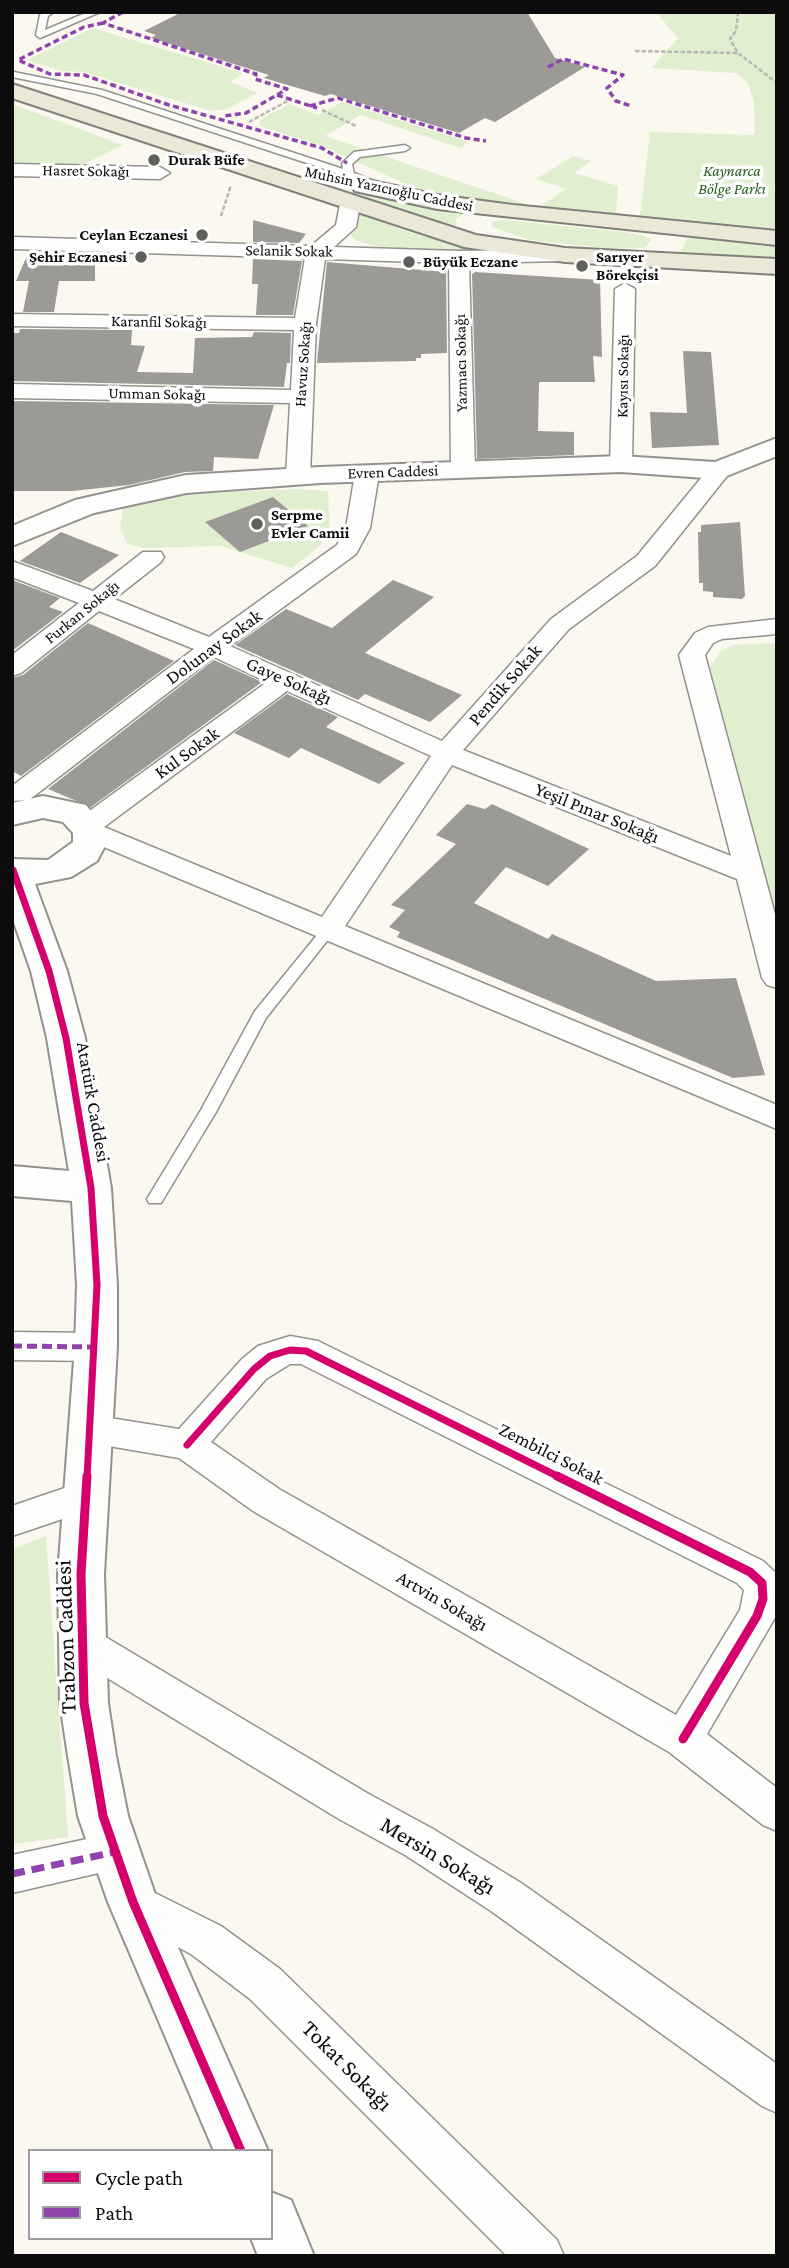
<!DOCTYPE html>
<html>
<head>
<meta charset="utf-8">
<style>
  body { margin:0 }
  #map { position:relative; width:789px; height:2268px; overflow:hidden; background:#faf8ef; font-family:"Crimson Pro",serif }
  canvas { display:block }
  .frame { position:absolute; inset:0; border:14px solid #0c0c0c; pointer-events:none }
  .legend { position:absolute; left:28px; top:2149px; width:245px; height:91px; box-sizing:border-box; background:#fff; border:2px solid #9e9e9e; margin:0; padding:9px 12px; list-style:none; font-size:21px; color:#0c0c0c }
  .legend li { display:flex; align-items:center; gap:14px; height:35px }
  .legend b { width:35px; border:2px solid #9e9e9e }
</style>
</head>
<body>
<div id="map">
<canvas width="789" height="2268"></canvas>
<div class="frame"></div>
<ul class="legend">
<li><b style="height:9px;background:#d6006c"></b>Cycle path</li>
<li><b style="height:9px;background:#8e44ad"></b>Path</li>
</ul>
</div>
<script>
const g = document.querySelector('canvas').getContext('2d');
g.lineJoin = 'round';
function fillPath(path, color) { g.fillStyle = color; g.fill(path, 'evenodd'); }
const toPath = rows => new Path2D(rows.map(r => 'M' + r).join(''));
function strokePath(path, color, width, dash) { g.strokeStyle = color; g.lineWidth = width; g.lineCap = dash ? 'butt' : 'round'; g.setLineDash(dash || []); g.stroke(path); }
function label(font, color, halo, rows, align = 'center') {
  g.font = font + ' "Crimson Pro",serif'; g.lineWidth = 7; g.setLineDash([]); g.textBaseline = 'middle'; g.strokeStyle = halo; g.fillStyle = color; for (const [text, x, y, turn = 0] of rows) {
    g.save(); g.translate(x, y); g.rotate((+turn || 0) * Math.PI / 180); g.textAlign = isNaN(turn) ? turn : align; if (halo) g.strokeText(text, 0, 0); g.fillText(text, 0, 0); g.restore();
  }
}
fillPath(toPath([
  [656,12,777,12,777,230,640,216,650,132,755,135,754,102,748,83,736,73,651,68,678,38],
  [93,28,242,73,231,82,257,93,227,109,211,111,83,72,62,71,27,60],
  [342,102,469,142,460,148,361,115,325,136,538,208,566,189,536,179,573,156,591,161,574,173,618,186,616,216,491,206,429,195,325,147,260,126,260,120,289,104,318,115],
  [12,104,123,145,80,166,12,166],
  [365,195,468,210,456,219,456,230,365,199],
  [355,212,414,234,491,253,379,247,358,241,351,236],
  [504,220,623,232,645,236,652,240,644,248,605,248,529,240,492,227,493,221],
  [689,236,777,243,777,257,679,255],
  [298,489,328,491,330,531,320,546,292,568,221,546,143,548,128,544,120,529,123,507,139,502,185,494],
  [777,643,777,926,710,667,721,651,733,645],
  [46,1536,68,1837,12,1844,12,1549]
]), '#e0efd0');
fillPath(toPath([
  [182,12,527,12,555,58,585,67,495,122,485,118,459,133,331,94,325,96,264,78,269,75,151,38,156,35,144,31],
  [253,220,306,234,299,243,253,242],
  [26,258,95,260,95,281,59,281,54,312,23,312,29,281,16,281],
  [253,259,302,261,293,315,256,315,258,284,252,284],
  [327,262,446,272,447,353,421,354,421,358,416,358,416,361,317,363],
  [475,272,600,280,602,357,593,356,595,382,539,382,538,431,574,432,574,455,477,459,472,274],
  [20,329,132,330,131,345,145,346,137,372,193,373,195,338,252,337,254,332,291,333,290,363,287,363,284,387,12,381,12,333,19,333],
  [683,351,711,352,719,445,652,448,650,412,687,413],
  [12,401,274,405,258,459,214,457,213,471,185,472,129,485,72,491,12,491],
  [273,497,308,526,240,552,205,522],
  [740,522,745,596,742,599,713,597,713,592,703,591,703,583,699,583,698,532,701,532,701,525],
  [61,532,119,555,80,583,20,561],
  [12,580,60,598,49,607,63,612,12,651],
  [393,580,434,597,365,653,462,695,430,722,365,694,358,700,235,645,286,609,332,628],
  [88,623,174,661,21,776,12,771,12,678,23,675],
  [214,660,262,682,91,807,48,789],
  [287,694,338,717,326,727,405,763,379,784,301,748,289,758,234,733],
  [467,804,485,809,492,804,589,849,548,886,506,867,474,903,548,939,552,934,656,981,736,978,765,1075,733,1078,397,937,400,932,389,927,405,910,391,905,456,844,436,835]
]), '#9c9a96');
const service = toPath([
  [43,12,54,12,48,16,45,30,88,12,100,12,40,38,36,35,40,15,43,12],
  [14,72,102,90,343,169,342,163,354,152,405,145,410,148,405,151,360,157,352,164,354,173,383,185,385,187,380,190,334,172,97,94,12,77,14,72],
  [327,927,334,932,266,1018,216,1112,161,1203,149,1203,147,1199,201,1110,255,1011,322,929,327,927]
]);
const minor = toPath([
  [12,164,160,167,170,173,160,179,12,176,12,164],
  [350,198,360,204,356,227,334,247,459,251,565,249,575,255,565,261,469,263,475,470,471,475,455,475,451,470,449,263,325,259,316,324,310,476,306,481,290,481,286,476,290,403,12,398,12,384,291,390,294,330,12,326,12,314,295,318,305,258,12,249,12,237,311,246,336,225,340,204,350,198],
  [625,283,635,289,632,464,621,471,610,464,615,289,625,283],
  [719,464,727,466,731,471,655,566,569,629,463,750,731,856,679,655,695,633,708,627,777,619,777,634,722,639,713,643,705,655,777,922,777,988,767,985,762,978,737,879,452,765,345,926,777,1105,777,1129,80,837,73,826,77,820,267,682,214,657,29,800,12,801,12,786,194,649,99,611,21,673,12,676,12,655,79,603,12,577,12,561,93,591,143,552,161,552,164,557,161,562,114,599,209,637,337,545,346,528,355,474,359,469,375,469,379,474,370,528,356,554,230,646,442,741,551,619,637,556,711,466,719,464],
  [287,691,431,756,322,917,104,827,287,691],
  [12,1332,96,1333,108,1337,113,1347,108,1357,96,1361,12,1360,12,1332],
  [290,1336,318,1341,763,1561,775,1572,776,1616,707,1734,777,1788,777,1831,763,1825,669,1752,253,1511,179,1458,91,1443,79,1439,73,1429,79,1419,91,1415,179,1429,242,1359,258,1346,290,1336],
  [290,1364,301,1364,737,1583,744,1590,740,1610,676,1715,279,1489,211,1442,266,1379,290,1364],
  [85,1481,98,1485,103,1496,98,1507,12,1536,12,1506,85,1481],
  [84,1627,97,1632,367,1793,433,1829,521,1883,777,2064,777,2113,762,2106,491,1911,405,1855,339,1819,71,1656,65,1644,71,1632,84,1627],
  [115,1833,129,1838,135,1852,129,1866,12,1893,12,1855,115,1833],
  [133,1882,221,1926,280,1969,557,2240,564,2256,507,2256,250,1999,191,1954,118,1916,112,1902,118,1888,133,1882]
]);
const tertiary = toPath([
  [777,438,777,456,719,479,621,472,320,483,186,493,94,513,12,546,12,526,75,500,186,475,320,467,621,456,715,462,777,438],
  [43,796,86,805,107,831,107,842,97,861,71,877,35,884,67,971,85,1038,111,1188,117,1285,117,1347,104,1574,108,1703,116,1756,128,1816,157,1900,268,2151,214,2151,108,1902,78,1816,68,1756,60,1703,58,1574,75,1347,77,1285,72,1201,12,1196,12,1166,69,1171,47,1038,31,971,12,917,12,859,48,860,73,842,73,833,63,822,43,818,12,825,12,803,43,796],
  [271,2192,291,2200,314,2256,258,2256,251,2238,271,2238,271,2192]
]);
const primary = toPath([
  [12,84,476,235,565,248,777,259,777,274,565,262,464,247,12,98,12,84],
  [363,179,437,195,513,205,777,231,777,245,437,209,355,191,351,186,355,181,363,179]
]);
strokePath(service, '#93928e', 3);
strokePath(minor, '#93928e', 3);
strokePath(tertiary, '#93928e', 4);
strokePath(primary, '#80807c', 4);
strokePath(toPath([
  [738,12,736,31,730,39,738,53,777,83],
  [635,51,738,53],
  [322,110,356,126],
  [249,122,291,99],
  [221,216,231,185]
]), '#b7b7b5', 2.5, [4.5, 2]);
fillPath(service, '#fefefd');
fillPath(minor, '#fefefd');
fillPath(tertiary, '#fefefd');
fillPath(primary, '#ebe8d8');
strokePath(toPath([
  [123,12,103,23,256,74,255,79,287,89,246,113,223,116],
  [103,23,84,27,18,60,50,74,84,75,169,105,322,148,347,163],
  [548,67,563,59,623,75,607,88,616,101,631,106],
  [277,95,317,108],
  [310,106,338,98,466,138,486,141]
]), '#8e44ad', 3.5, [6, 3.5]);
strokePath(toPath([
  [12,1346,96,1347]
]), '#8e44ad', 5, [10, 5]);
strokePath(toPath([
  [12,1874,115,1852]
]), '#8e44ad', 7, [13, 7]);
strokePath(toPath([
  [13,870,49,971,66,1038,91,1188,97,1285,87,1478],
  [187,1445,254,1369,270,1356,290,1350,306,1351,561,1478]
]), '#d6006c', 7);
strokePath(toPath([
  [87,1476,81,1574,84,1703,103,1816,133,1902,241,2151],
  [557,1476,750,1572,762,1583,763,1599,757,1616,683,1739]
]), '#d6006c', 9);
for (const [x, y, r, color] of [
  [154,160,7,"#5f5f5b"],
  [202,235,7,"#5f5f5b"],
  [141,257,7,"#5f5f5b"],
  [409,262,7,"#5f5f5b"],
  [582,266,7,"#5f5f5b"],
  [257,524,7,"#5f5f5b"]
]) { const dot = new Path2D(); dot.arc(x, y, r, 0, 2 * Math.PI); g.fillStyle = color; g.fill(dot); strokePath(dot, '#fff', 2.5); }
label('bold 16px', '#0c0c0c', '#fff', [
  ["Durak Büfe",168,160],
  ["Ceylan Eczanesi",188,235,"right"],
  ["Şehir Eczanesi",127,257,"right"],
  ["Sarıyer",596,257],
  ["Börekçisi",596,275],
  ["Büyük Eczane",423,262],
  ["Serpme",271,515],
  ["Evler Camii",271,533]
], 'left');
label('16px', '#0c0c0c', '#fff', [
  ["Hasret Sokağı",86,171,1],
  ["Muhsin Yazıcıoğlu Caddesi",389,189,12],
  ["Selanik Sokak",289,251,1],
  ["Karanfil Sokağı",159,322,1],
  ["Yazmacı Sokağı",461,363,-91],
  ["Havuz Sokağı",303,364,-86],
  ["Kayısı Sokağı",623,376,-89],
  ["Umman Sokağı",157,394,1],
  ["Evren Caddesi",393,472,-2],
  ["Furkan Sokağı",82,612,-39]
]);
label('italic 16px', '#26611e', '#fff', [
  ["Kaynarca",732,171],
  ["Bölge Parkı",732,189]
]);
label('19px', '#0c0c0c', '#fff', [
  ["Dolunay Sokak",214,647,-36],
  ["Gaye Sokağı",289,681,24],
  ["Pendik Sokak",505,685,-49],
  ["Kul Sokak",187,753,-36],
  ["Yeşil Pınar Sokağı",597,813,22],
  ["Atatürk Caddesi",93,1102,80],
  ["Zembilci Sokak",551,1454,27],
  ["Artvin Sokağı",442,1601,30]
]);
label('23px', '#0c0c0c', '#fff', [
  ["Trabzon Caddesi",66,1637,-92],
  ["Mersin Sokağı",438,1856,31],
  ["Tokat Sokağı",347,2066,45]
]);
</script>
</body>
</html>
